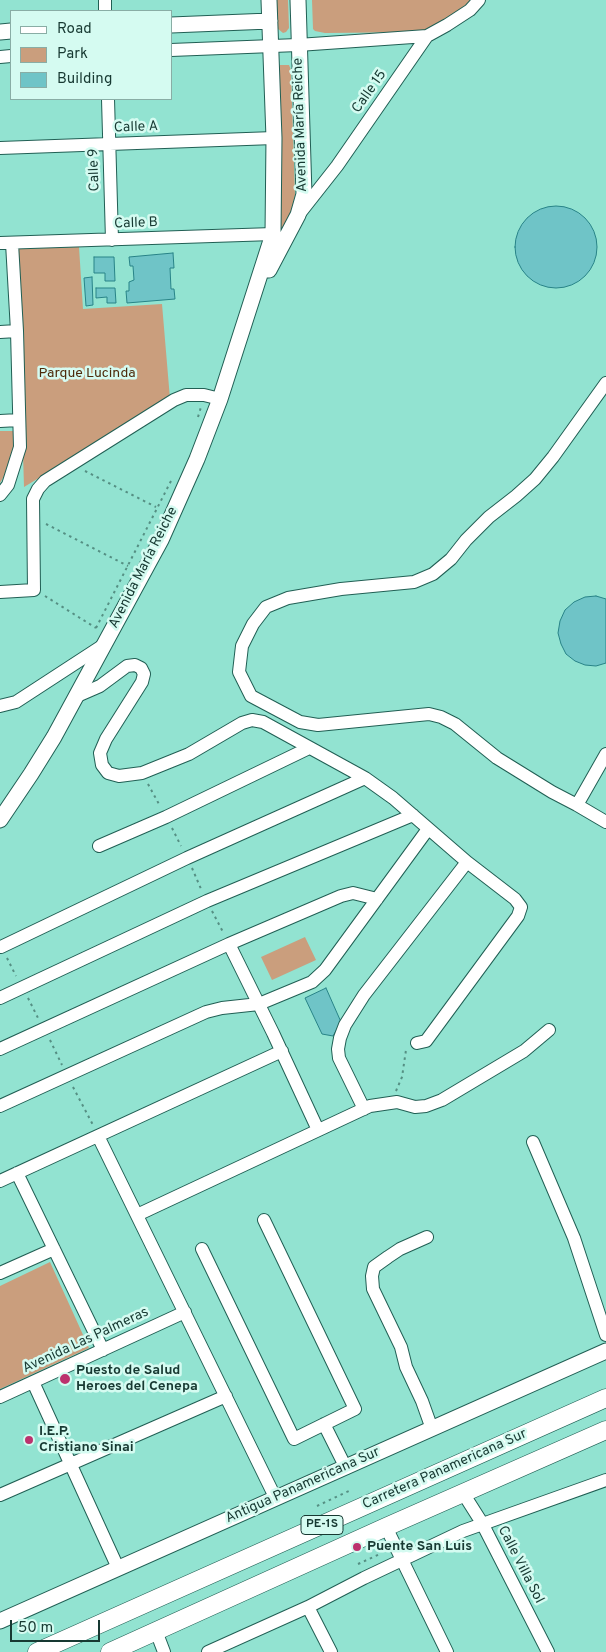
<!DOCTYPE html>
<html>
<head>
<meta charset="utf-8">
<style>
  body { margin:0 }
  #map { position:relative; width:606px; height:1652px; overflow:hidden; background:#92e3d1; font-family:Overpass,sans-serif }
  canvas { display:block }
  .legend { position:absolute; left:10px; top:10px; width:162px; height:90px; box-sizing:border-box; background:#d5fbf1; border:1px solid #89ada5; margin:0; padding:6px 9px; list-style:none; font-size:15px; color:#173932 }
  .legend li { display:flex; align-items:center; gap:10px; height:25px }
  .legend b { width:25px; border:1px solid #89ada5 }
  .scale { position:absolute; left:10px; top:1620px; width:90px; height:22px; box-sizing:border-box; border:2px solid #173932; border-top:0; padding-left:6px; font-size:15px; line-height:18px; white-space:nowrap; color:#173932; -webkit-text-stroke:4px #d5fbf1; paint-order:stroke }
</style>
</head>
<body>
<div id="map">
<canvas width="606" height="1652"></canvas>
<ul class="legend">
<li><b style="height:6px;background:#fff"></b>Road</li>
<li><b style="height:14px;background:#ca9e7d"></b>Park</li>
<li><b style="height:14px;background:#6fc4c7"></b>Building</li>
</ul>
<div class="scale">50 m</div>
</div>
<script>
const g = document.querySelector('canvas').getContext('2d');
g.lineJoin = 'round';
function fillPath(path, color) { g.fillStyle = color; g.fill(path, 'evenodd'); }
const toPath = rows => new Path2D(rows.map(r => 'M' + r).join(''));
function strokePath(path, color, width, dash) { g.strokeStyle = color; g.lineWidth = width; g.lineCap = dash ? 'butt' : 'round'; g.setLineDash(dash || []); g.stroke(path); }
function label(font, color, halo, rows, align = 'center') {
  g.font = font + ' Overpass,sans-serif'; g.lineWidth = 5; g.setLineDash([]); g.textBaseline = 'middle'; g.strokeStyle = halo; g.fillStyle = color; for (const [text, x, y, turn = 0] of rows) {
    g.save(); g.translate(x, y); g.rotate((+turn || 0) * Math.PI / 180); g.textAlign = isNaN(turn) ? turn : align; if (halo) g.strokeText(text, 0, 0); g.fillText(text, 0, 0); g.restore();
  }
}
fillPath(toPath([
  [277,0,288,0,289,28,286,32,283,33,277,28],
  [312,0,472,0,467,6,427,32,325,33,315,31,313,29],
  [280,65,289,65,291,70,295,195,289,220,279,235,281,206,278,70],
  [79,247,83,309,162,304,170,399,24,487,17,249],
  [0,431,13,431,14,442,11,464,0,483],
  [305,937,316,960,272,980,261,957],
  [50,1262,89,1348,0,1389,0,1286]
]), '#ca9e7d');
const building = toPath([
  '515 247a41 41 0 1 1 82 0a41 41 0 1 1-82 0Z',
  [173,253,174,268,170,268,171,289,174,289,175,299,127,303,126,291,129,291,129,282,134,280,133,266,130,266,129,257,173,253],
  [94,257,114,257,115,281,105,281,105,273,94,273,94,257],
  [92,277,93,305,86,306,84,278,92,277],
  [96,288,115,288,116,303,107,303,107,297,96,298,96,288],
  [596,596,606,599,606,663,596,666,585,665,575,661,566,654,561,644,558,633,560,621,565,610,574,602,585,597,596,596],
  [326,988,341,1022,333,1036,322,1034,305,998,326,988]
]);
fillPath(building, '#6fc4c7');
strokePath(building, '#288387', 1);
const minor = toPath([
  [105,0,105,11],
  [171,50,298,45,427,36],
  [0,57,11,56],
  [108,99,112,240],
  [0,148,274,138],
  [300,213,337,166,427,36,447,25,470,10,479,0],
  [0,243,273,234],
  [0,332,17,331],
  [0,421,19,420],
  [0,495,8,485,20,447,17,331,12,243],
  [0,592,34,590,33,499,38,489,45,481,174,400,186,395,204,395,220,399],
  [77,696,100,686,127,666,135,665,141,668,144,674,142,682,106,739,100,753,102,765,108,773,119,776,142,773,189,754,242,723,252,720,263,722,365,778,393,798,467,862,515,899,521,907,518,916,426,1041,417,1043],
  [0,706,16,702,105,644],
  [606,754,577,805,606,822],
  [577,805,552,792,497,758,455,724,441,717,429,714,318,725,300,722,251,696,239,672,242,646,253,624,266,607,288,598,341,589,414,582,433,574,451,559,466,540,489,517,516,496,535,479,553,457,606,383],
  [99,846,166,817,309,748],
  [229,944,273,1033,318,1130],
  [1,947,187,858,365,778],
  [0,998,207,901,413,815],
  [0,1049,229,944,341,896,353,893,377,899],
  [0,1106,206,1012,222,1008,259,1004,312,982,325,970,428,829],
  [364,1109,339,1058,338,1049,340,1038,345,1025,364,995,467,862],
  [98,1136,276,1499],
  [533,1142,574,1238,606,1335],
  [17,1173,103,1350],
  [0,1181,282,1051],
  [137,1215,370,1106,397,1102,415,1107,426,1106,442,1100,524,1051,549,1030],
  [427,1237,400,1249,388,1257,374,1267,372,1276,373,1289,401,1347,406,1367,422,1401,432,1429],
  [202,1249,294,1439,355,1409,264,1220],
  [0,1273,54,1249],
  [33,1382,118,1568],
  [0,1397,185,1312],
  [324,1424,346,1468],
  [463,1493,482,1523,548,1652],
  [0,1495,226,1396],
  [386,1527,447,1652],
  [308,1607,331,1652],
  [156,1631,164,1652],
  [208,1652,308,1607,364,1578,463,1531,606,1480]
]);
const major = toPath([
  [171,25,270,21],
  [0,32,11,31],
  [269,270,298,215,304,194,298,0],
  [0,820,31,774,54,737,161,540,197,459,220,399,273,234,274,138,269,0],
  [0,1621,606,1351]
]);
const highway = toPath([
  [37,1652,606,1398],
  [110,1652,386,1527,606,1430]
]);
strokePath(minor, '#215f54', 14);
strokePath(major, '#215f54', 17);
strokePath(highway, '#215f54', 19);
strokePath(toPath([
  [198,417,201,407],
  [85,471,156,507],
  [46,524,128,566],
  [45,596,96,628],
  [96,628,172,479],
  [148,784,160,806],
  [172,828,181,846],
  [192,868,201,889],
  [212,911,224,934],
  [7,958,16,976],
  [28,998,38,1018],
  [50,1040,62,1065],
  [73,1087,93,1125],
  [396,1091,402,1077,406,1050],
  [317,1506,351,1490],
  [358,1564,380,1554]
]), '#558f83', 2, [2.5, 4]);
strokePath(minor, '#fff', 12);
strokePath(major, '#fff', 15);
strokePath(highway, '#fff', 18);
for (const [x, y, r, color] of [
  [65,1379,6,"#bc326e"],
  [29,1440,5,"#bc326e"],
  [357,1547,5,"#bc326e"]
]) { const dot = new Path2D(); dot.arc(x, y, r, 0, 2 * Math.PI); g.fillStyle = color; g.fill(dot); strokePath(dot, '#d5fbf1', 2); }
for (const [x, y, w] of [
  [322,1525,42]
]) { const box = new Path2D(); box.roundRect(x - w / 2, y - 9.5, w, 19, 4); g.fillStyle = '#d5fbf1'; g.fill(box); strokePath(box, '#173932', 1); }
label('bold 12px', '#173932', null, [
  ["PE-1S",322,1525]
]);
label('14px', '#173932', '#d5fbf1', [
  ["Calle 15",370,92,-55],
  ["Avenida María Reiche",301,125,-92],
  ["Calle A",136,128,-2],
  ["Calle 9",95,170,-92],
  ["Calle B",136,224,-2],
  ["Avenida María Reiche",144,568,-63],
  ["Avenida Las Palmeras",86,1341,-25],
  ["Carretera Panamericana Sur",445,1470,-24],
  ["Antigua Panamericana Sur",303,1486,-24],
  ["Calle Villa Sol",520,1565,63]
]);
label('14px', '#4e2b0b', '#d5fbf1', [
  ["Parque Lucinda",87,374]
]);
label('bold 14px', '#173932', '#d5fbf1', [
  ["Puesto de Salud",76,1371],
  ["Heroes del Cenepa",76,1387],
  ["I.E.P.",39,1432],
  ["Cristiano Sinai",39,1448],
  ["Puente San Luis",367,1547]
], 'left');
</script>
</body>
</html>
